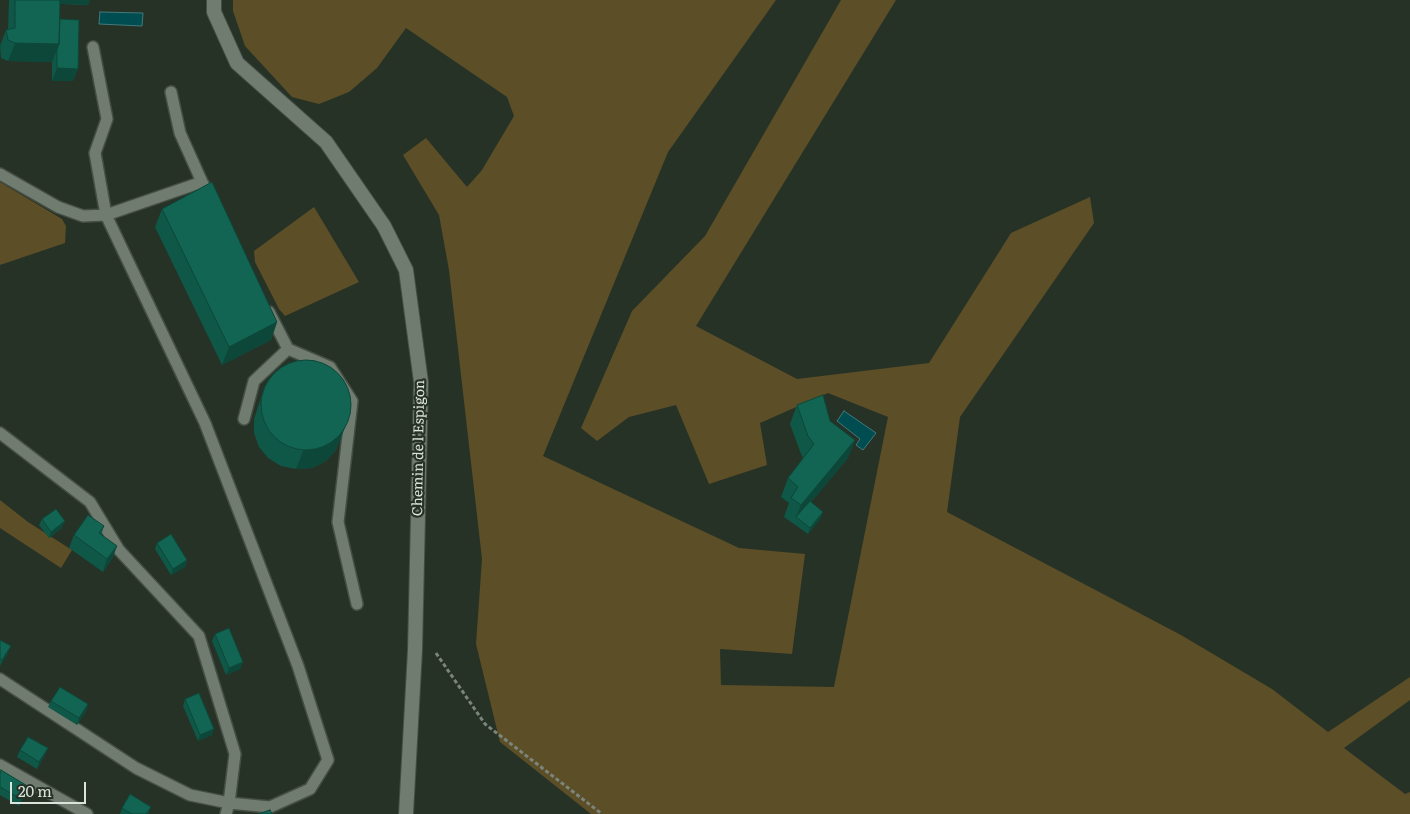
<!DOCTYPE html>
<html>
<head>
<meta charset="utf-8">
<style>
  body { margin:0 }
  #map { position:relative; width:1410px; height:814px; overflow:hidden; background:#273227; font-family:Literata,serif }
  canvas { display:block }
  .scale { position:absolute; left:10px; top:782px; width:76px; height:22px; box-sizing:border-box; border:2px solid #dce3dc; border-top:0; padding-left:6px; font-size:15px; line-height:18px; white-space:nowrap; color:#dce3dc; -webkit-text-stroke:4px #273227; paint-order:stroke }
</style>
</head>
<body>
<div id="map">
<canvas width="1410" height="814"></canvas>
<div class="scale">20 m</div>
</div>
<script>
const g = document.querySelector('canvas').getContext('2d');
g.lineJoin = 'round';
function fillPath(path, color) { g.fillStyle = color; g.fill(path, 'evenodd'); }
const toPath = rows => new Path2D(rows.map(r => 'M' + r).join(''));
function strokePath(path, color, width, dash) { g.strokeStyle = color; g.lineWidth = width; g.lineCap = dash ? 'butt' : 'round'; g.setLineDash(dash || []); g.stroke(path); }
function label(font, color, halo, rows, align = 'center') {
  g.font = font + ' Literata,serif'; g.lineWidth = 4.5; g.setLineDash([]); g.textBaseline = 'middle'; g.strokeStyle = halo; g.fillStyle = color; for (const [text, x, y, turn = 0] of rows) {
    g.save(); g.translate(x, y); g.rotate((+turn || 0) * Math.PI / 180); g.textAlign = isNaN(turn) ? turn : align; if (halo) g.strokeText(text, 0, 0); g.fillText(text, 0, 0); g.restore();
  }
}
fillPath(toPath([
  [233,0,776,0,668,152,543,456,739,548,805,554,792,654,720,649,721,685,834,687,888,417,828,393,760,423,767,465,709,484,676,405,629,417,597,441,581,428,632,311,705,236,841,0,896,0,696,326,797,379,929,363,1011,233,1090,197,1094,223,960,417,947,512,1181,635,1272,689,1328,732,1410,677,1410,700,1344,748,1405,794,1410,792,1410,814,591,814,500,742,476,644,482,559,449,270,439,215,403,155,426,138,467,187,482,170,514,116,507,97,406,28,377,68,349,92,319,104,292,97,245,46,233,11],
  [0,182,62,219,66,226,65,243,0,265],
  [314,207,359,282,285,316,279,309,255,262,254,251],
  [0,500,28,522,72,550,61,568,0,528]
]), '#5c4e26');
const water = toPath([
  [100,12,143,13,142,26,99,24,100,12],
  [844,411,876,433,863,450,856,445,860,439,837,421,844,411]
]);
fillPath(water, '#004d51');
strokePath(water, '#427a7b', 1);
const service = toPath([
  [93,47,107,119,95,153,106,215,202,182,210,198],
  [171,92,180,133,202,182],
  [0,174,58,207,83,216,106,215,205,423,298,666,328,760,310,789,270,807,229,803,235,754,199,636,119,550,90,502,0,433],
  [288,349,330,367,352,401,338,522,357,604],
  [244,419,254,381,288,349,269,312],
  [0,679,136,768,190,795,229,803,226,814],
  [0,765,87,814]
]);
const minor = toPath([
  [214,0,214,12,237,63,326,142,384,226,406,270,421,382,415,650,406,814]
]);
strokePath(service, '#454e45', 14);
strokePath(minor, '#454e45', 16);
strokePath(toPath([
  [436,653,485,724,602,814]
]), '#7c857c', 3, [4, 2.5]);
strokePath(service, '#707c70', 11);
strokePath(minor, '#707c70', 14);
fillPath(toPath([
  [9,0,90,0,88,5,60,4,60,19,78,69,73,81,52,81,52,62,8,61,1,58,0,46,6,30,8,29],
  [162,209,277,322,271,340,222,365,155,227],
  [265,386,349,417,336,450,326,461,312,468,296,469,281,466,268,458,259,447,254,433,254,419],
  [797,405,830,421,855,440,848,458,811,502,821,518,808,534,784,517,789,503,781,497,788,478,803,458,801,454,790,424],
  [42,519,62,528,49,538,39,525],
  [104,526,101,535,117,546,112,559,103,572,69,548,74,535],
  [157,543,187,560,185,567,171,575,155,549],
  [215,634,243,662,240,669,226,675,212,641],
  [0,640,8,653,0,666],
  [185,699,212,735,198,741,183,706],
  [51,701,88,704,86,711,77,725,48,707],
  [48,748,45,755,37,769,17,757,20,750],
  [0,773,26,793,19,806,0,795],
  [151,807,148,814,120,814,122,808]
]), '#0f5747');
fillPath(toPath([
  [55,0,79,0,78,4,54,4],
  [79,0,90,0,88,5,78,4],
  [15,43,59,44,52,62,8,61],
  [57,68,78,69,73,81,52,81],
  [277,322,271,340,222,365,229,347],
  [349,417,336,450,326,461,312,468,296,469,303,451],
  [855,440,848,458,798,518,796,517,801,505],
  [823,512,821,518,808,534,810,528],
  [65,521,62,528,49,538,51,532],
  [117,546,112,559,103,572,107,559],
  [187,560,185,567,171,575,173,569],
  [11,646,8,653,0,666,2,660],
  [243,662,240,669,226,675,229,668],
  [88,704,86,711,77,725,79,718],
  [214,729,212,735,198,741,200,735],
  [48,748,45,755,37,769,39,762],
  [29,787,26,793,19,806,21,799]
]), '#0d4739');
const building = toPath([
  [15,0,60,0,59,44,15,43,8,40,6,30,15,28,15,0],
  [60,19,79,20,78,69,57,68,57,49,59,44,60,19],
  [212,182,277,322,229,347,162,209,212,182],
  '261 405a45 45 0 1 1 90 0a45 45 0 1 1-90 0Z',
  [823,395,830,421,855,440,801,505,791,498,798,487,788,478,814,444,808,436,797,405,823,395],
  [810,501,823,512,810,528,796,517,810,501],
  [56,509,65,521,51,532,42,519,56,509],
  [88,515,104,526,99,533,117,546,107,559,74,535,88,515],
  [171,534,187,560,173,569,157,543,171,534],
  [229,628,243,662,229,668,215,634,229,628],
  [0,640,11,646,2,660,0,659,0,640],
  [60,687,88,704,79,718,51,701,60,687],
  [199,693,214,729,200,735,185,699,199,693],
  [28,737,48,748,39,762,20,750,28,737],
  [1,770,29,787,21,799,0,787,0,773,1,770],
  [130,794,151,807,146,814,132,814,122,808,130,794],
  [270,810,272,814,258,814,270,810]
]);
fillPath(building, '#126552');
strokePath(building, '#0d4739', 1);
label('14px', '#dce3dc', '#273227', [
  ["Chemin de l'Espigon",419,448,-89]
]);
</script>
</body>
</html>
